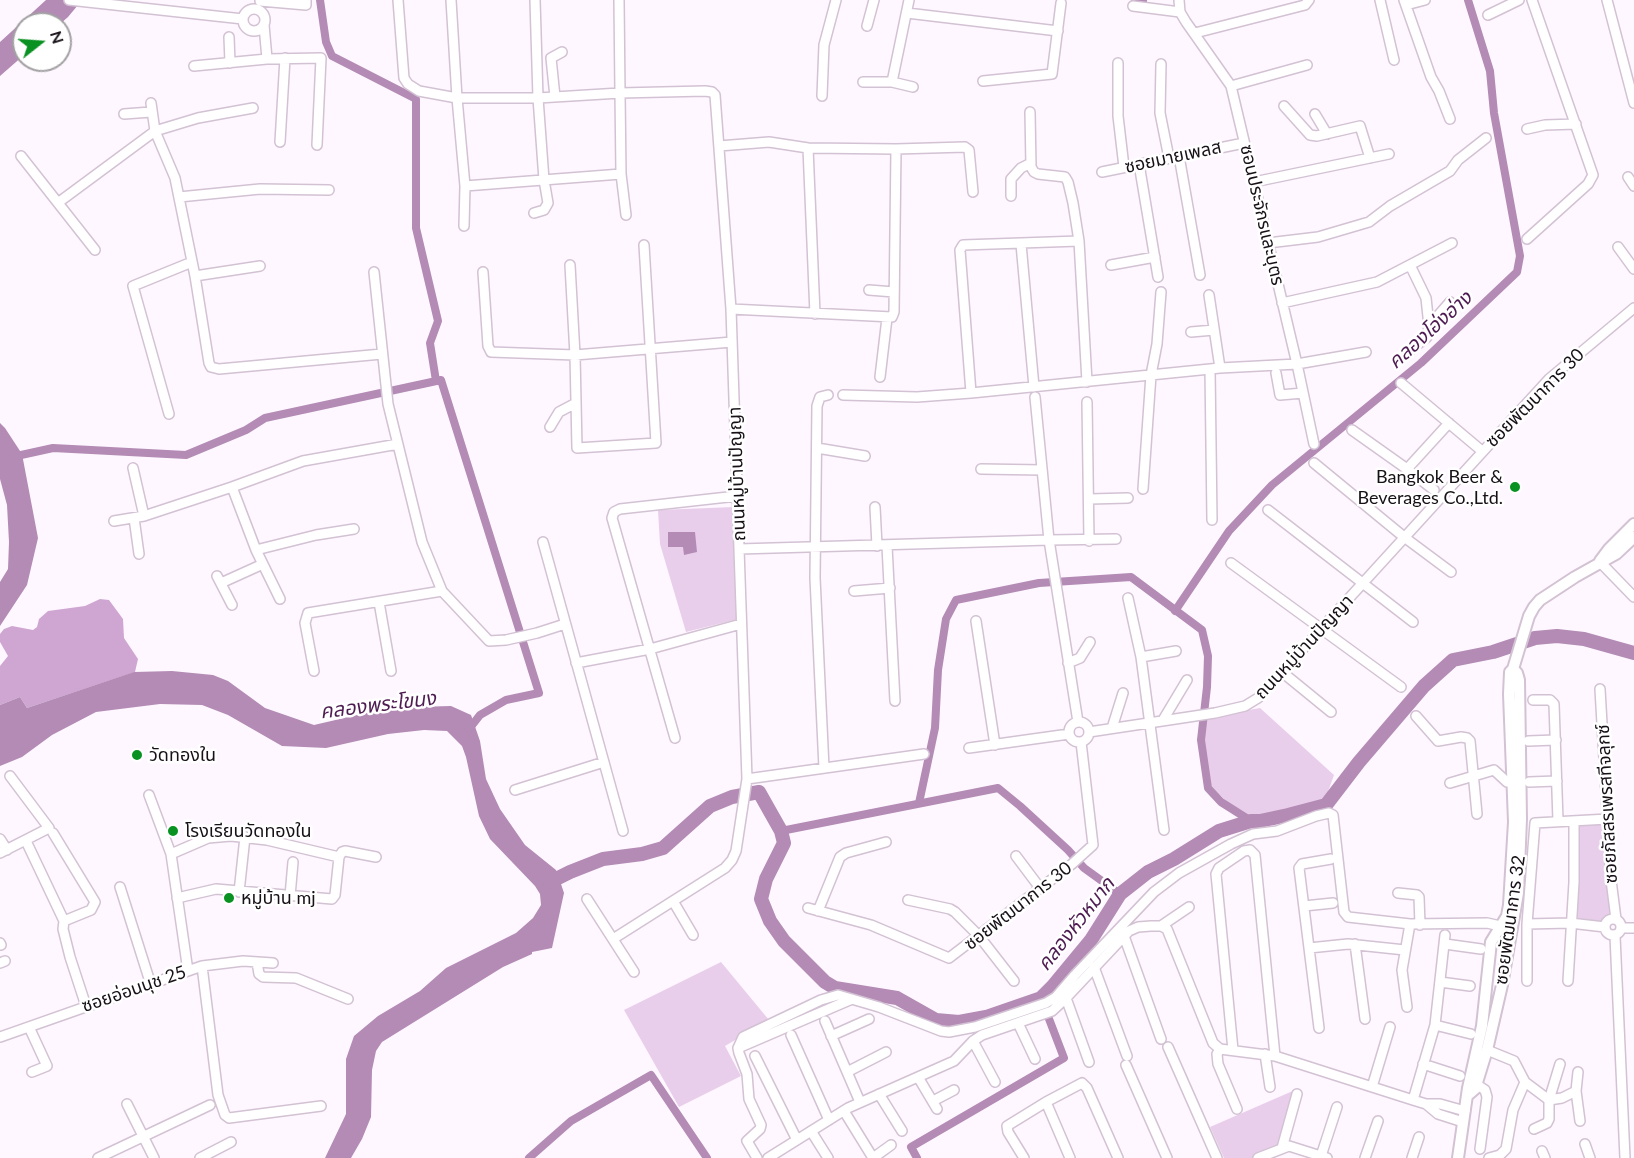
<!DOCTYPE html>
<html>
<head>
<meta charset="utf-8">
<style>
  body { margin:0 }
  #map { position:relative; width:1634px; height:1158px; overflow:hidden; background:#fef7ff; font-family:Lato,sans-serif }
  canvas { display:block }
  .north { position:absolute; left:12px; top:12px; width:60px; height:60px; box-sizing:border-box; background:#fff; border:2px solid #a2a0a2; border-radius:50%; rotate:73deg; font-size:16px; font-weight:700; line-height:24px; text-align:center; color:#171117 }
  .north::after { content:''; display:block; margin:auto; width:21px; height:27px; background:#099122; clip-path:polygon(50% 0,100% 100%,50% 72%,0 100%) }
</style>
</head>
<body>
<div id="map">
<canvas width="1634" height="1158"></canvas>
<div class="north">N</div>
</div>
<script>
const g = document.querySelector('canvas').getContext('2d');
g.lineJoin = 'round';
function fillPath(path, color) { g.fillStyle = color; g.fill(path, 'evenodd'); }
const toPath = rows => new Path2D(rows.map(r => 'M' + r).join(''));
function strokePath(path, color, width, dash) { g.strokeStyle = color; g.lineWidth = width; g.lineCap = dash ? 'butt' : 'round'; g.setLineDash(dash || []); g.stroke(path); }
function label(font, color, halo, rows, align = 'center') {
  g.font = font + ' Lato,"Noto Sans Thai",sans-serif'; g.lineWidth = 5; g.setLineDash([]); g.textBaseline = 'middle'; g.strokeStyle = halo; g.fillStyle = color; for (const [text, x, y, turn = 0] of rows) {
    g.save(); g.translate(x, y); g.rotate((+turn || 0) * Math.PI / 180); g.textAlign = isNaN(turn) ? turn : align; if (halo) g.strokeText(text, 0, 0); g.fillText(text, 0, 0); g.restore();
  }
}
fillPath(toPath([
  [734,507,738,619,686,632,660,544,658,510],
  [1260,708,1334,775,1325,800,1288,815,1247,818,1224,799,1206,780,1203,718],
  [1579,824,1606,824,1610,915,1599,923,1576,921],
  [721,962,769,1020,725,1046,741,1076,679,1107,624,1010],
  [1295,1090,1280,1146,1255,1158,1224,1158,1210,1127]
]), '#e9ceeb');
fillPath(toPath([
  [100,599,109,600,123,619,124,638,138,659,135,672,27,708,20,697,0,705,0,666,8,656,0,642,0,634,4,629,12,626,33,630,37,627,39,619,48,611,85,606]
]), '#cfa6d2');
fillPath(toPath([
  [46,0,79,0,78,5,68,17,60,24,24,24,24,55,0,76,0,42],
  [0,423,5,428,22,454,38,538,27,585,0,626,0,582,8,569,9,542,7,505,0,479],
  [668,532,695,532,697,552,684,555,683,547,668,547],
  [172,671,213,675,228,681,265,708,314,725,370,712,414,707,451,706,471,715,480,741,486,779,500,809,525,845,556,870,559,878,564,893,552,948,532,952,532,954,503,967,382,1042,376,1051,372,1070,371,1117,362,1139,351,1158,325,1158,346,1114,346,1059,354,1036,378,1016,420,991,446,968,516,933,533,918,541,905,540,894,535,886,490,839,479,816,466,757,462,746,447,731,424,730,388,734,326,748,282,746,228,715,202,705,160,704,96,712,52,735,22,757,0,766,0,705,20,697,27,708,134,672]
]), '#b38bb5');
strokePath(toPath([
  [320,0,326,42,332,56,416,99,416,228,438,321,430,343,436,381],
  [1135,0,1143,1],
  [12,457,53,448,186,455,246,430,265,418,441,380,539,693,506,700,480,715,469,729],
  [1175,611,1229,531,1272,485,1421,363,1517,272,1520,256,1494,113,1490,71,1468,0],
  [919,803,935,728,938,670,946,619,956,600,1039,583,1131,577,1202,630,1208,656,1207,687,1201,740,1208,788,1221,802,1251,821],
  [781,831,998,788,1020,806,1068,850,1084,868,1120,894],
  [529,1158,571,1121,651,1075,707,1158],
  [917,1158,911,1147,1064,1058,1041,998]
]), '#b38bb5', 8);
strokePath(toPath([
  [550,882,570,872,603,859,642,854,663,848,710,806,732,797,759,792,781,831,784,843,766,879,761,899,770,921,784,941,825,982,835,988,897,998,936,1020,959,1022,986,1017,1041,998,1053,986,1091,940,1120,894,1148,872,1174,859,1219,831,1251,821,1260,821,1288,815,1326,805,1359,762,1424,686,1453,660,1493,652,1535,638,1557,636,1584,639,1634,653]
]), '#b38bb5', 14);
const minor = toPath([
  [69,0,243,19],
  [398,0,404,78,408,84,419,91,457,98,465,186,464,226],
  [451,0,457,98,538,98,620,93,621,174,626,215],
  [619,0,620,93,705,91,712,92,715,95,731,309,739,549,1049,540,1078,722],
  [909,0,892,82,913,87],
  [1179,0,1180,12,1186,22,1231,86,1297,364,1314,444],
  [1380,0,1394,60],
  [1404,0,1431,77,1439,91,1450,119],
  [1607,0,1634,103],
  [260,1,306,5,306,0],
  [1406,5,1425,0],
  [1133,6,1180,12],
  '243 20a11 11 0 1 1 22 0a11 11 0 1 1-22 0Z',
  [907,13,1058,31],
  [1488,15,1519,0],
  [264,25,267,59,321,58,317,145],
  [867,26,874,0],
  [1195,33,1305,5,1309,0],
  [229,37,230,63],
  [1118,63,1118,116,1124,167],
  [1161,64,1160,113,1169,158],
  [194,66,267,59],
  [983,81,1052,74,1061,3],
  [863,82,892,82],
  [1231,86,1307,65],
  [822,96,824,45,836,0],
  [555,97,551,58,562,52],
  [151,103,155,131,175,178,195,276,209,363,211,367,219,369,382,354],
  [1284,106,1310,135,1317,136,1360,126,1370,158],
  [1030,112,1031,167,1034,172,1038,174,1065,177,1068,182,1073,203,1079,241,1087,382],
  [124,114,151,112],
  [1315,114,1327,134],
  [1527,129,1545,125,1576,124],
  [280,142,285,58],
  [719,146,769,142,808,148,896,149,965,147,969,150,973,192],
  [808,148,815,314],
  [21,156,95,250],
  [1179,156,1200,275],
  [1139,164,1158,277],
  [1102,172,1244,143],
  [1628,177,1634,186],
  [1254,182,1389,154],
  [465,186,621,174],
  [1011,196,1011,179,1021,168,1031,163],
  [179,197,260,189,329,190],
  [59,202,155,131,198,118,253,108],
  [534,213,544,210,548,203,544,180,538,98,535,0],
  [1527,239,1588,184,1593,175,1532,0],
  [1268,243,1318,237,1369,222,1390,206,1450,171,1458,160,1486,138],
  [1021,244,1034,387],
  [1618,247,1634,269],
  [570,265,575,355,577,448,656,443,644,245],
  [1111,265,1155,257],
  [374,272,388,404,422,542,442,591,489,641,506,640,537,633,565,624],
  [483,272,488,346,491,352,575,355,732,342],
  [195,276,260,266],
  [869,290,894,292],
  [1209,295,1220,368],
  [1282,303,1377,282,1452,243],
  [731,309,892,317,894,312,896,149],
  [1429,326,1450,302],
  [1191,332,1214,330],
  [1408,352,1427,337,1429,326,1426,298,1410,265],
  [1210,369,1212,520],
  [1276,373,1280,395,1303,393],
  [880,377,887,318],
  [1401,383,1482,451],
  [971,393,960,250,963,245,1079,241],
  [843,395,917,397,971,393,1220,368,1297,364,1366,352],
  [1035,397,1049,540,1116,539],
  [1087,402,1089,541],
  [169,414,133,286,192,262],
  [550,427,559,412,576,403],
  [1352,430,1407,469,1434,490],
  [817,448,865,456],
  [1314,463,1404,537,1451,572],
  [133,468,144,516],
  [981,469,1042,470],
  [1407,469,1449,423],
  [232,487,256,550,280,599],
  [1143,489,1151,375,1157,344,1161,292],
  [1090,499,1128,498],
  [875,507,877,546],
  [1268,510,1413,622],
  [134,518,139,554],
  [114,521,144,516,232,487,303,461,398,444],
  [543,542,623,831],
  [887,546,895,701],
  [256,550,316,535,354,529],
  [1600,562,1634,597],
  [1231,563,1401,687],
  [217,576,232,605],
  [221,583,263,564],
  [854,591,890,588],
  [1128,598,1141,657,1164,830],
  [379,602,391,671],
  [976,621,995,745],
  [1141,657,1176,651],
  [576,663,650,649,741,624],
  [1068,663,1080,658,1090,642],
  [314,671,305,623,308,613,442,591],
  [1282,672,1331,712],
  [1600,689,1611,880,1616,919],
  [1533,700,1550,700,1554,704,1558,821],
  [1416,716,1438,741,1461,737,1467,738,1470,741,1477,814],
  [1163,720,1187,680],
  '1069 732a10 10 0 1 1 20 0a10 10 0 1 1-20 0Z',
  [1112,728,1123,693],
  [1089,732,1215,713,1245,706,1258,698,1549,379,1634,308],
  [675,738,612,518,614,512,620,509,737,496],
  [1528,741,1556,740],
  [969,748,1069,734],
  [824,768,815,578,817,406,820,397,828,395],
  [747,779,924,754],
  [1529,782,1557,781],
  [1450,783,1494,770,1507,782,1513,782],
  [515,790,604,762],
  [149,795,171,854],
  [0,839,7,850],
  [26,841,64,921,91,910,95,902,53,833],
  [0,853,49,828,10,776],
  [1016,856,1040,888],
  [120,887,151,985],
  [239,892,245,837],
  [1398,893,1417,895,1419,897,1420,925],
  [290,896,293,862],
  [177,898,216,889,332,899,335,895,339,857,342,852,345,851,376,857],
  [587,899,634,972],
  [908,900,950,909,955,912,979,936,1014,981],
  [673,901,693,935],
  [1304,906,1333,903],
  [808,908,871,925,949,958,1072,864,1093,845,1081,742],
  [818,911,840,857,846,853,886,842],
  '1605 927a8 8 0 1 1 16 0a8 8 0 1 1-16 0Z',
  [64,921,63,929,70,957,86,1006],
  [1527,924,1570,923,1605,927],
  [1161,926,1189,907],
  [1622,928,1634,928],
  [1124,936,1161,1039],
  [1615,936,1625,1158],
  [613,939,725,868,732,860,736,851,747,779,739,549],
  [0,943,1,945],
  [1355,944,1365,1019],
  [1445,944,1481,949],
  [1309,948,1348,944,1405,950],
  [257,962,259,974,263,977,296,978,348,999],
  [0,963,5,961],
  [202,966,218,1095,225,1115,229,1118,321,1106],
  [1094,967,1127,1056],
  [188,971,171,854,208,838,231,836,267,840,339,857],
  [1527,981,1527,924,1535,823,1608,819],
  [1568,981,1574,882,1574,821],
  [1440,982,1470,986],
  [1066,998,1089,1062],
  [1407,1007,1402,970,1410,924],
  [825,1021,860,1102],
  [1018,1023,1035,1059],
  [1435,1025,1471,1034],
  [29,1027,47,1066,32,1072],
  [1319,1028,1299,868,1302,864,1331,859],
  [791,1035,829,1120],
  [831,1036,869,1019],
  [0,1037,202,966,243,961,273,963],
  [973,1041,995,1082],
  [1168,1047,1217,1158],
  [738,1048,852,999],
  [1220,1049,1217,1054,1218,1064,1237,1109],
  [1233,1050,1216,874,1219,868,1244,851,1250,850,1255,855,1275,1056],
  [1487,1050,1514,1061,1525,1082,1513,1110,1506,1149,1500,1155,1489,1158],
  [1265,1054,1270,1087],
  [755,1056,797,1140],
  [1423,1064,1460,1076],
  [1126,1065,1167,1158],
  [847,1072,886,1052],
  [918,1077,937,1109],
  [1525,1082,1549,1100,1562,1098,1576,1091,1578,1072],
  [1476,1084,1485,1090,1487,1097,1480,1149],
  [1372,1087,1390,1027],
  [1576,1091,1580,1121],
  [879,1094,902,1131],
  [1413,1100,1435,1025,1445,935],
  [933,1101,954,1090],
  [1046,1102,1070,1158],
  [127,1104,154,1158],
  [1426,1104,1438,1114,1463,1122],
  [844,1111,873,1158],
  [1534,1129,1547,1123,1549,1119,1549,1100,1560,1064],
  [811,1131,828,1158],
  [1585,1144,1590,1158],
  [1282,1148,1297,1094],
  [1542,1151,1545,1158],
  [1321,1156,1337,1107],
  [98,1158,210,1105],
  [200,1158,231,1142],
  [757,1158,747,1141,760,1129,761,1125,749,1099,747,1074,739,1053,738,1048,743,1037,821,1000,838,995,879,1007,941,1031,949,1032,975,1027,1046,1003,1056,997,1075,975,1154,892,1179,873,1231,844,1253,834,1277,831,1316,816,1329,813,1333,815,1344,912,1348,917,1410,924,1487,923,1505,927],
  [768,1158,848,1108,954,1061,973,1041,982,1035,1052,1011,1066,998,1129,931,1138,927,1151,926,1161,926,1167,929,1213,1043,1220,1049,1275,1056,1413,1100,1426,1104,1440,1104,1465,1111],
  [873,1158,891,1145],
  [1024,1158,1008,1132,1007,1126,1046,1102,1082,1083,1087,1088,1118,1158],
  [1258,1158,1289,1146,1327,1158],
  [1365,1158,1378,1121],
  [1412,1158,1419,1137]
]);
const tertiary = toPath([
  [1600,561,1609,549,1634,524],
  [1513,669,1529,616,1534,607,1540,600,1575,577,1616,554,1634,537],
  [1458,1158,1468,1088,1482,1026,1491,942,1507,916,1509,905,1514,822,1509,694,1510,672,1513,669,1517,673,1519,680,1521,819,1518,893,1502,985,1487,1050,1475,1089,1468,1095]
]);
strokePath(minor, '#d3c2d4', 12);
strokePath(tertiary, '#d3c2d4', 14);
strokePath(minor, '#fff', 9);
strokePath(tertiary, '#fff', 10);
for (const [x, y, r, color] of [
  [1515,487,6,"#099122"],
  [137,755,6,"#099122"],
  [173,831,6,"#099122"],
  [229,898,6,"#099122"]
]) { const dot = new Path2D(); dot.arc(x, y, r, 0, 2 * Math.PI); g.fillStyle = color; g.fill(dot); strokePath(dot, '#fff', 2); }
label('18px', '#171117', '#fff', [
  ["ซอยมายเพลส",1173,157,-12],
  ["ซอนประจักรและบุตร",1262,215,77],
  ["ซอยพัฒนาการ 30",1535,398,-45],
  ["ถนนหมู่บ้านปัญญา",737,474,-92],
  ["ถนนหมู่บ้านปัญญา",1304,647,-47],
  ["ซอยภัสสรเพรสทีจลุกซ์",1607,804,-93],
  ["ซอยพัฒนาการ 30",1018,906,-38],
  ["ซอยพัฒนาการ 32",1510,920,-82],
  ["ซอยอ่อนนุช 25",134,989,-19]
]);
label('18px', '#171117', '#fff', [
  ["Bangkok Beer &",1503,477,"right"],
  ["Beverages Co.,Ltd.",1503,498,"right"],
  ["วัดทองใน",149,755],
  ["โรงเรียนวัดทองใน",185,831],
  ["หมู่บ้าน mj",241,898]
], 'left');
label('italic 20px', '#4e1c52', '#fff', [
  ["คลองโอ่งอ่าง",1430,330,-42],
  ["คลองพระโขนง",378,705,-7],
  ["คลองหัวหมาก",1076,924,-52]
]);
</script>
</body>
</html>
